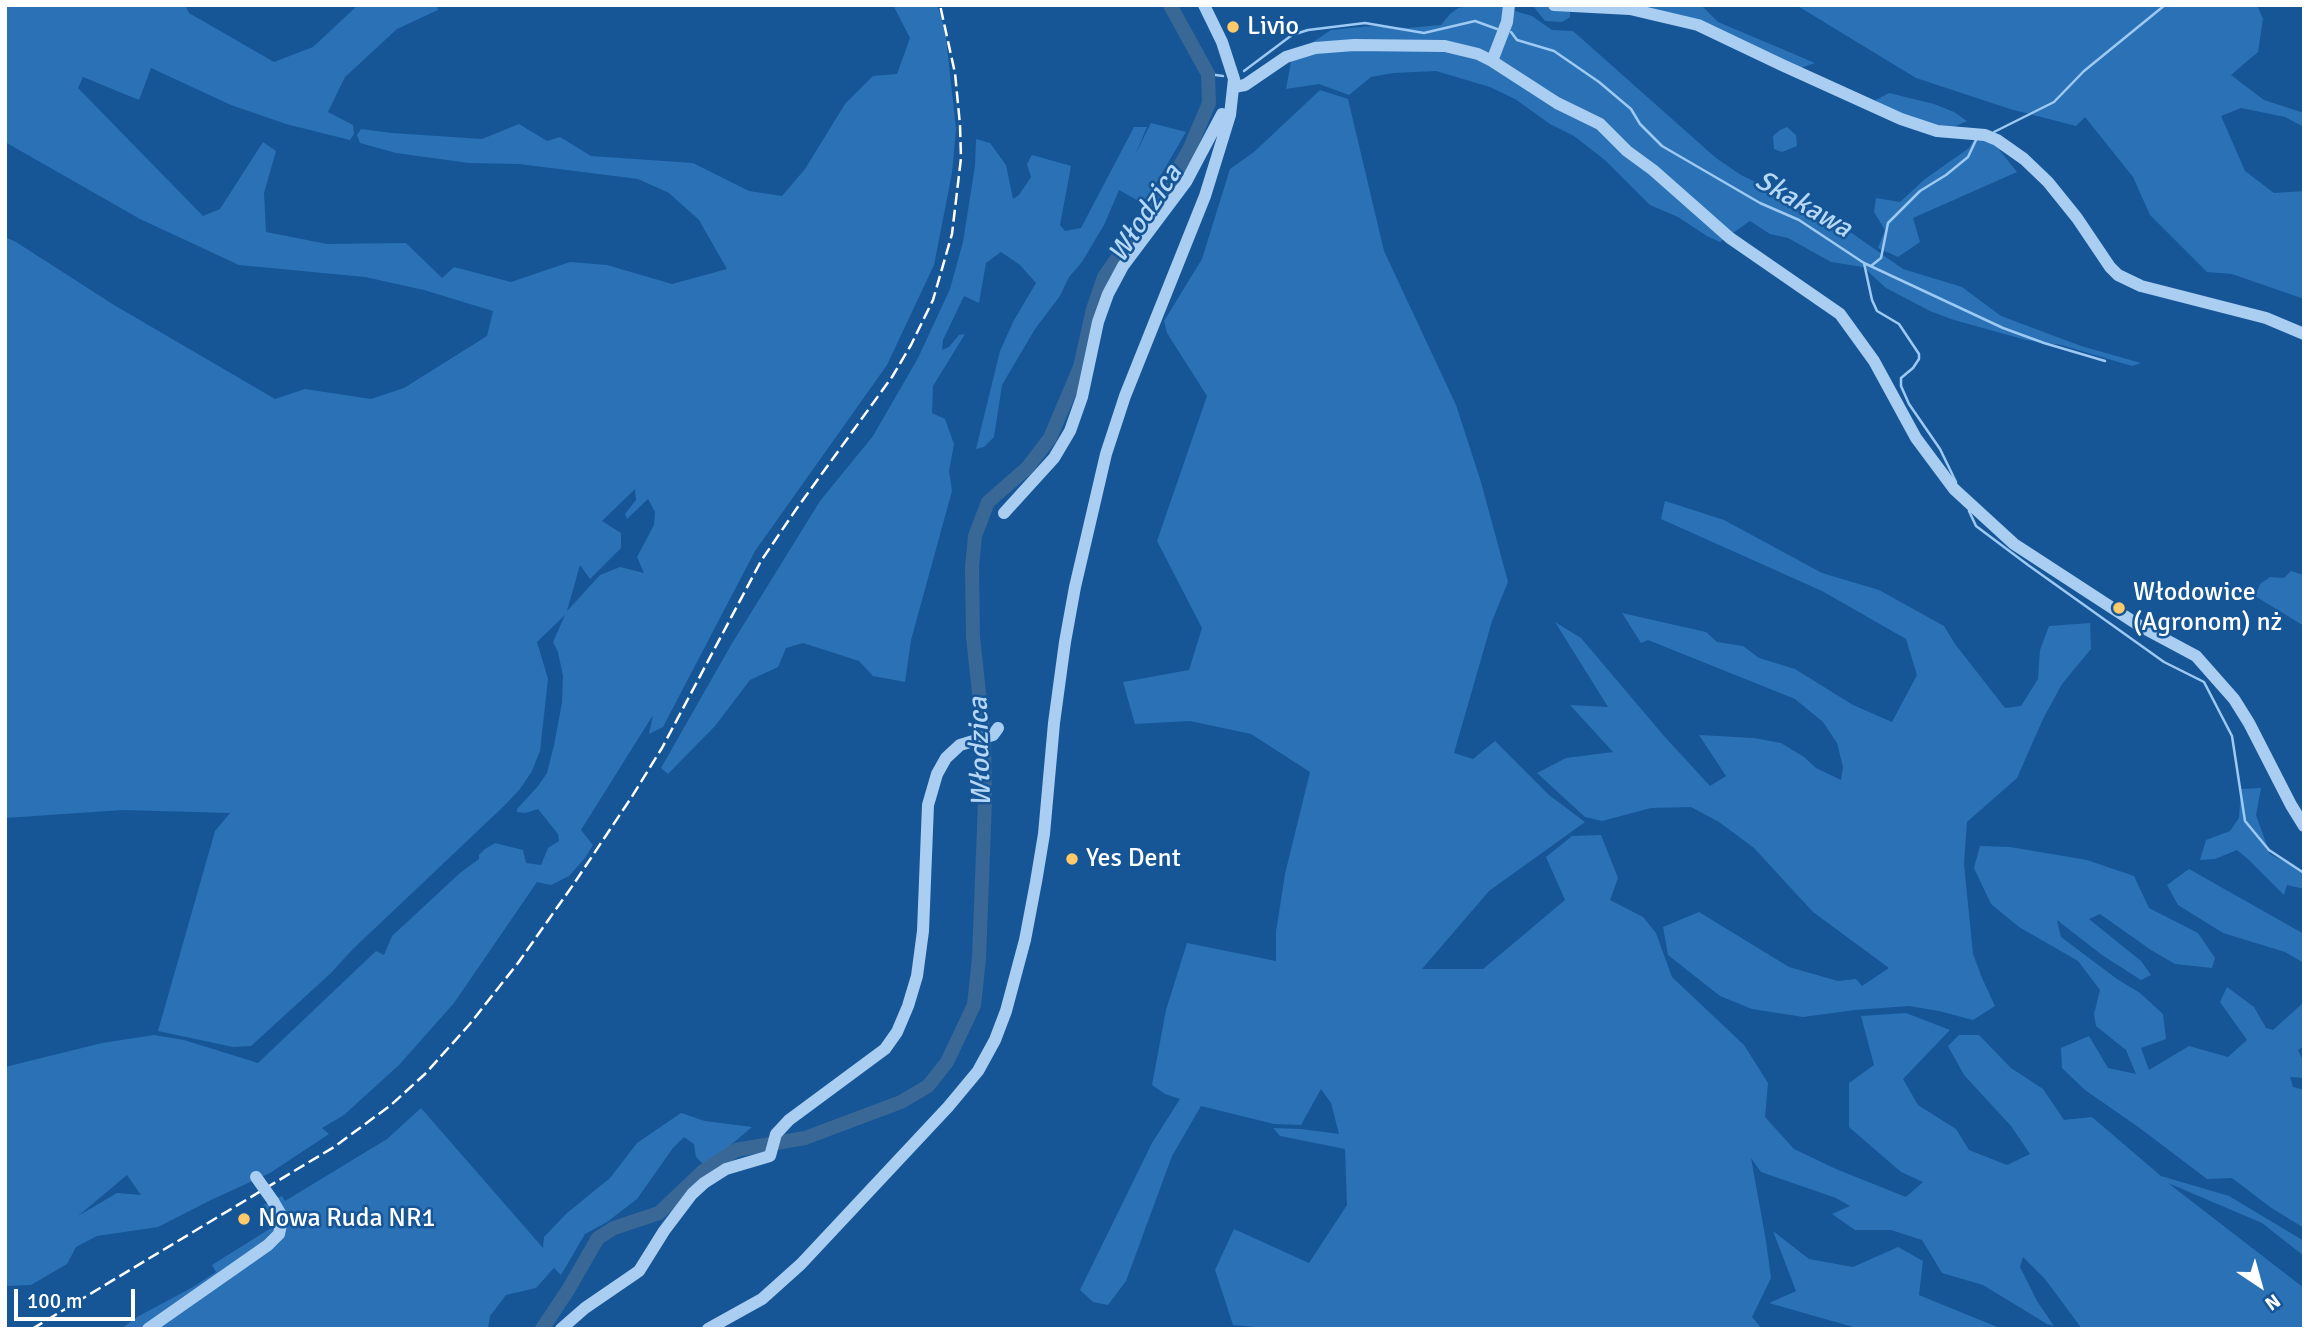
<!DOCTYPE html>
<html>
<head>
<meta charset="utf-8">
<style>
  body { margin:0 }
  #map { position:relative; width:2309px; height:1334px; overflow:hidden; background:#165697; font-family:Signika,sans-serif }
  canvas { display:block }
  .frame { position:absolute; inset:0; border:7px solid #fff; pointer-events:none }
  .north { position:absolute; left:2225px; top:1250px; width:70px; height:70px; -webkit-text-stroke:5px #165697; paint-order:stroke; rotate:144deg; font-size:19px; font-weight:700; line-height:28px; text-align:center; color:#fff }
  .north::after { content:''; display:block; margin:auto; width:24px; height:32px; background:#fff; clip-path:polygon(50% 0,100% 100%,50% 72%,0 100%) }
  .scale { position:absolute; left:14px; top:1289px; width:121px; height:32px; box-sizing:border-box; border:4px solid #fff; border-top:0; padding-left:9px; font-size:21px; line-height:24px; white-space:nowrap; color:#fff; -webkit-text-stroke:5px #165697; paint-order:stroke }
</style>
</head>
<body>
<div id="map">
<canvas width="2309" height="1334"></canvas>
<div class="frame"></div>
<div class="north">N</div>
<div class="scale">100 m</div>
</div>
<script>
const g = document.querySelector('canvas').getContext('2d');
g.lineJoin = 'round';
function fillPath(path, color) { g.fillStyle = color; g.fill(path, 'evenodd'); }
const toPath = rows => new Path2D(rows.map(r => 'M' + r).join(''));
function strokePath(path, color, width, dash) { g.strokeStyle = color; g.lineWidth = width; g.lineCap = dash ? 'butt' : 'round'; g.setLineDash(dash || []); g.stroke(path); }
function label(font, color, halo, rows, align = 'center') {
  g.font = font + ' Signika,sans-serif'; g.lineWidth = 5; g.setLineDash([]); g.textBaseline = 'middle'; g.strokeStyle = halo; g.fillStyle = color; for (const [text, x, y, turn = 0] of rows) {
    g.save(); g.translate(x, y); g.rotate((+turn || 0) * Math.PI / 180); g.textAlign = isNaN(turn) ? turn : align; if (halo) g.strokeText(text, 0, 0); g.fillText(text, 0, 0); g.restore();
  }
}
fillPath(toPath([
  [5,5,185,5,189,13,274,62,313,47,358,5,437,5,438,10,397,29,345,77,328,112,353,125,354,134,350,140,286,124,231,105,151,68,139,100,83,77,78,88,203,216,220,209,263,142,276,151,264,193,266,232,327,244,406,243,442,278,454,267,511,282,570,262,607,265,672,284,727,269,699,220,669,193,638,179,519,164,469,163,396,153,360,143,357,135,361,129,392,133,482,139,519,124,547,141,560,137,591,156,693,163,749,191,782,196,805,169,845,104,873,76,897,74,910,38,893,5,937,5,945,29,956,129,952,173,934,265,887,365,755,551,663,727,649,734,653,715,581,830,593,845,585,858,569,876,551,885,537,882,454,1003,399,1065,344,1115,322,1128,329,1134,270,1173,211,1200,158,1227,97,1236,76,1247,67,1264,31,1285,5,1286,5,1067,102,1043,154,1035,184,1040,258,1063,376,951,384,955,392,936,460,873,479,859,479,855,485,849,495,843,523,850,526,863,541,865,548,848,559,841,558,834,538,809,525,813,517,812,517,809,538,786,547,773,554,745,562,703,563,676,558,652,553,642,565,615,537,642,548,679,540,751,532,771,520,789,505,805,353,949,331,973,251,1046,233,1047,158,1031,215,831,230,813,123,810,5,818,5,237,16,242,114,305,275,399,305,389,371,399,404,388,487,336,493,311,424,290,365,277,239,265,140,219,5,142],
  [635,489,636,500,625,514,627,519,648,499,655,512,654,525,637,557,644,573,620,567,600,575,567,611,580,565,590,579,621,548,621,533,602,521],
  [127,1175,141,1195,117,1193,78,1216],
  [1474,5,1507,5,1515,11,1532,16,1552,30,1573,31,1716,158,1741,175,1829,217,1903,269,1962,287,2001,316,2081,346,2141,363,2132,366,2061,345,2026,340,1954,320,1930,311,1886,288,1863,267,1831,262,1788,238,1770,234,1750,221,1720,242,1707,236,1678,217,1650,205,1606,161,1574,136,1550,124,1515,99,1490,87,1436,71,1393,73,1371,77,1349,95,1319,84,1286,89,1292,56,1331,30,1371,26,1408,28,1441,25,1450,14,1458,8],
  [1532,5,1570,5,1570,17,1562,22,1545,21],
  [1617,5,1698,5,1703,7,1718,22,1815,63,1798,69,1700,22],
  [1796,5,2257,5,2263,19,2258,52,2231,75,2264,100,2304,113,2304,127,2285,117,2241,108,2221,116,2245,171,2274,193,2304,191,2304,299,2232,274,2207,272,2150,215,2133,177,2085,117,2076,126,2010,109,1916,78],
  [1320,90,1348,99,1384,251,1456,405,1481,482,1508,582,1492,621,1454,753,1473,759,1495,741,1549,795,1585,822,1489,891,1422,969,1483,969,1565,900,1546,857,1572,836,1601,835,1618,878,1610,900,1643,917,1656,933,1672,977,1744,1045,1768,1083,1765,1117,1794,1149,1836,1169,1906,1197,1923,1182,1901,1172,1849,1127,1849,1083,1874,1065,1861,1016,1906,1013,1950,1030,1903,1079,1918,1105,1956,1129,1969,1150,2007,1165,2030,1154,2011,1126,1964,1075,1948,1046,1959,1035,1979,1035,2011,1068,2043,1089,2064,1120,2092,1117,2161,1176,2229,1196,2304,1241,2304,1256,2262,1223,2168,1183,2304,1288,2304,1329,2082,1329,2045,1279,2023,1257,2020,1267,2037,1301,2054,1326,2047,1324,1983,1285,1942,1273,1922,1240,1891,1230,1855,1230,1832,1214,1850,1206,1836,1198,1761,1172,1751,1158,1766,1241,1771,1278,1752,1317,1762,1329,1259,1329,1256,1327,1233,1325,1215,1270,1234,1229,1309,1263,1347,1205,1345,1149,1280,1136,1273,1128,1301,1129,1339,1134,1331,1103,1321,1089,1301,1125,1274,1124,1201,1106,1172,1156,1126,1281,1108,1305,1093,1302,1080,1290,1152,1143,1180,1099,1165,1094,1152,1085,1166,1010,1187,943,1276,961,1276,932,1285,874,1310,772,1251,734,1190,721,1135,724,1123,682,1189,670,1202,628,1157,541,1207,396,1167,333,1164,321,1202,259,1230,169,1254,152],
  [1889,93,1934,104,1954,112,1967,121,1949,129,1894,114,1874,101],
  [1151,123,1186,132,1144,204,1119,190,1104,225,1082,262,1069,277,1060,296,1035,329,1002,385,994,437,984,447,976,449,1000,351,1014,320,1036,283,1020,265,1001,252,986,263,979,303,964,296,943,340,942,350,949,347,959,335,965,334,933,386,932,413,945,419,954,444,949,471,952,491,911,640,905,682,873,676,859,661,803,643,786,648,778,667,750,680,715,726,668,774,661,768,731,645,820,501,873,436,918,358,950,289,963,242,975,166,976,139,990,143,1006,165,1013,199,1019,195,1031,177,1027,164,1032,155,1071,166,1060,225,1065,231,1081,228,1134,127,1147,127,1135,155],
  [1787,127,1796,135,1797,146,1782,152,1774,149,1773,136,1780,130],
  [1983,138,1997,147,2017,172,1913,218,1920,242,1898,257,1878,248,1885,230,1874,212,1876,198,1900,202,1925,179,1969,148,1973,141],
  [1665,501,1724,520,1822,573,1879,590,1944,626,1955,644,2005,708,2021,706,2038,679,2040,650,2049,626,2090,623,2091,649,2062,684,2043,719,2017,778,1967,822,1964,864,1973,954,1982,978,1995,1006,1973,1020,1939,1011,1909,1006,1855,1010,1803,1017,1752,1009,1720,996,1668,955,1663,927,1699,912,1789,967,1838,981,1856,979,1862,986,1889,968,1813,912,1754,848,1719,822,1691,807,1651,808,1602,821,1585,817,1537,773,1566,758,1613,752,1570,705,1608,707,1555,622,1581,638,1664,736,1710,786,1726,776,1699,735,1754,738,1781,743,1804,757,1816,768,1841,780,1843,767,1837,743,1823,722,1795,699,1648,640,1641,643,1622,613,1706,632,1717,642,1743,646,1759,658,1795,669,1853,705,1892,722,1917,675,1906,639,1822,591,1661,519],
  [2291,571,2304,575,2304,626,2255,596,2260,584,2270,577,2284,578],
  [2261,788,2256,815,2270,854,2304,872,2304,889,2287,885,2284,895,2249,860,2237,850,2215,859,2200,860,2206,840,2230,831,2239,818,2241,789],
  [1980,846,2010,847,2087,860,2134,876,2149,908,2198,933,2215,958,2212,968,2175,964,2151,950,2100,914,2089,919,2141,961,2151,975,2141,980,2102,955,2057,920,2061,937,2117,979,2140,993,2163,1014,2166,1039,2141,1048,2149,1070,2189,1046,2228,1057,2247,1040,2220,1002,2227,987,2254,1007,2266,1028,2273,1030,2304,1002,2304,1046,2298,1050,2304,1062,2304,1078,2290,1077,2293,1087,2304,1090,2304,1228,2270,1207,2232,1178,2207,1179,2141,1129,2085,1090,2062,1068,2061,1048,2089,1036,2108,1068,2136,1074,2126,1050,2096,1026,2094,1014,2100,990,2078,961,2019,927,1991,904,1974,868],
  [2189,869,2304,934,2304,963,2285,952,2223,933,2178,905,2167,885],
  [421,1108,543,1248,544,1237,567,1213,610,1178,637,1143,681,1113,705,1121,752,1127,720,1154,703,1164,696,1157,694,1144,684,1137,673,1148,637,1199,607,1222,585,1234,561,1275,554,1268,536,1288,506,1295,490,1316,488,1329,121,1329,137,1317,193,1287,216,1272,212,1265,271,1228,259,1207,282,1196,285,1201,387,1139],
  [1773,1231,1809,1259,1853,1267,1898,1247,1923,1261,1919,1295,2002,1329,1853,1327,1769,1303,1796,1291]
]), '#2a71b6');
strokePath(toPath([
  [1511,32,1517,40,1554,51,1599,82,1631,109,1640,124,1662,146,1760,203,1799,220,1864,263,2003,328,2044,343,2105,361],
  [1244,71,1292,35,1308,30,1365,23,1424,33,1475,21,1497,29],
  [1208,74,1223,76],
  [1994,132,2054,102,2084,71,2165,5],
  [1864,263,1872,300,1877,311,1899,324,1919,354,1919,359,1913,368,1901,378,1901,386,1909,404,1940,449,1956,482],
  [1871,266,1881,258,1888,223,1920,191,1946,175,1968,157,1976,140],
  [1969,511,1976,526,2028,565,2164,662,2204,682,2232,736,2245,821,2269,850,2304,873]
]), '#9ccaf4', 2.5);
strokePath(toPath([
  [542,1329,568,1290,598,1238,614,1228,659,1213,702,1172,736,1150,805,1138,901,1102,928,1086,947,1062,974,1005,979,958,985,801,984,739,973,637,972,567,975,536,988,502,1027,468,1050,438,1080,367,1093,309,1104,277,1169,184,1189,150,1209,103,1208,74,1170,5]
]), '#396896', 14);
strokePath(toPath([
  [1554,5,1630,9,1698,25,1782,65,1901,119,1937,131,1985,135,1997,140,2024,159,2048,182,2077,218,2110,267,2118,275,2141,286,2266,318,2304,334],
  [1492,61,1507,22,1509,5],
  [1234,87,1245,85,1286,57,1315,48,1354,45,1445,46,1478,54,1492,61,1557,103,1600,124,1627,151,1653,170,1730,238,1840,314,1874,361,1916,438,1954,489,2014,544,2140,626,2196,656,2234,699,2249,723,2291,805,2304,826],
  [1004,513,1054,458,1070,431,1082,397,1098,322,1108,294,1123,266,1186,182,1222,114],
  [148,1329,268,1245,279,1234,281,1224,280,1213,273,1201],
  [561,1329,585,1308,639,1271,664,1231,692,1194,704,1183,726,1169,770,1156,776,1134,789,1120,885,1049,897,1032,908,1006,917,976,923,931,928,805,937,774,946,758,960,745,993,735,998,728],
  [708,1329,762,1299,801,1264,948,1107,978,1071,995,1040,1006,1011,1025,940,1036,882,1044,834,1054,723,1065,642,1075,587,1106,454,1125,396,1205,196,1230,115,1234,79,1222,42,1204,5]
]), '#a9cef2', 12);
strokePath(toPath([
  [32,1329,334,1147,391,1105,425,1074,469,1025,518,963,573,885,631,798,662,748,761,561,797,508,892,377,911,345,933,300,952,234,961,158,960,125,955,73,940,5]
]), '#fff', 2.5, [12, 5]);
strokePath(toPath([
  [256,1177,273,1201]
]), '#a9cef2', 12);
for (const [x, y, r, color] of [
  [1233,27,7,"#ffcb6a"],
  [2119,608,7,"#ffcb6a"],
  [1072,859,7,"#ffcb6a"],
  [244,1219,7,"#ffcb6a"]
]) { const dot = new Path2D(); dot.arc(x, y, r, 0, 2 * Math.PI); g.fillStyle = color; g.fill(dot); strokePath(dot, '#165697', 2.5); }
label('26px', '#fff', '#165697', [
  ["Livio",1247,27],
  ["Włodowice",2133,593],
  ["(Agronom) nż",2133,623],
  ["Yes Dent",1086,859],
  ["Nowa Ruda NR1",258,1219]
], 'left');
label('italic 28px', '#b5d8f8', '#165697', [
  ["Skakawa",1803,205,30],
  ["Włodzica",1146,214,-57],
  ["Włodzica",981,752,-92]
]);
</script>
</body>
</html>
